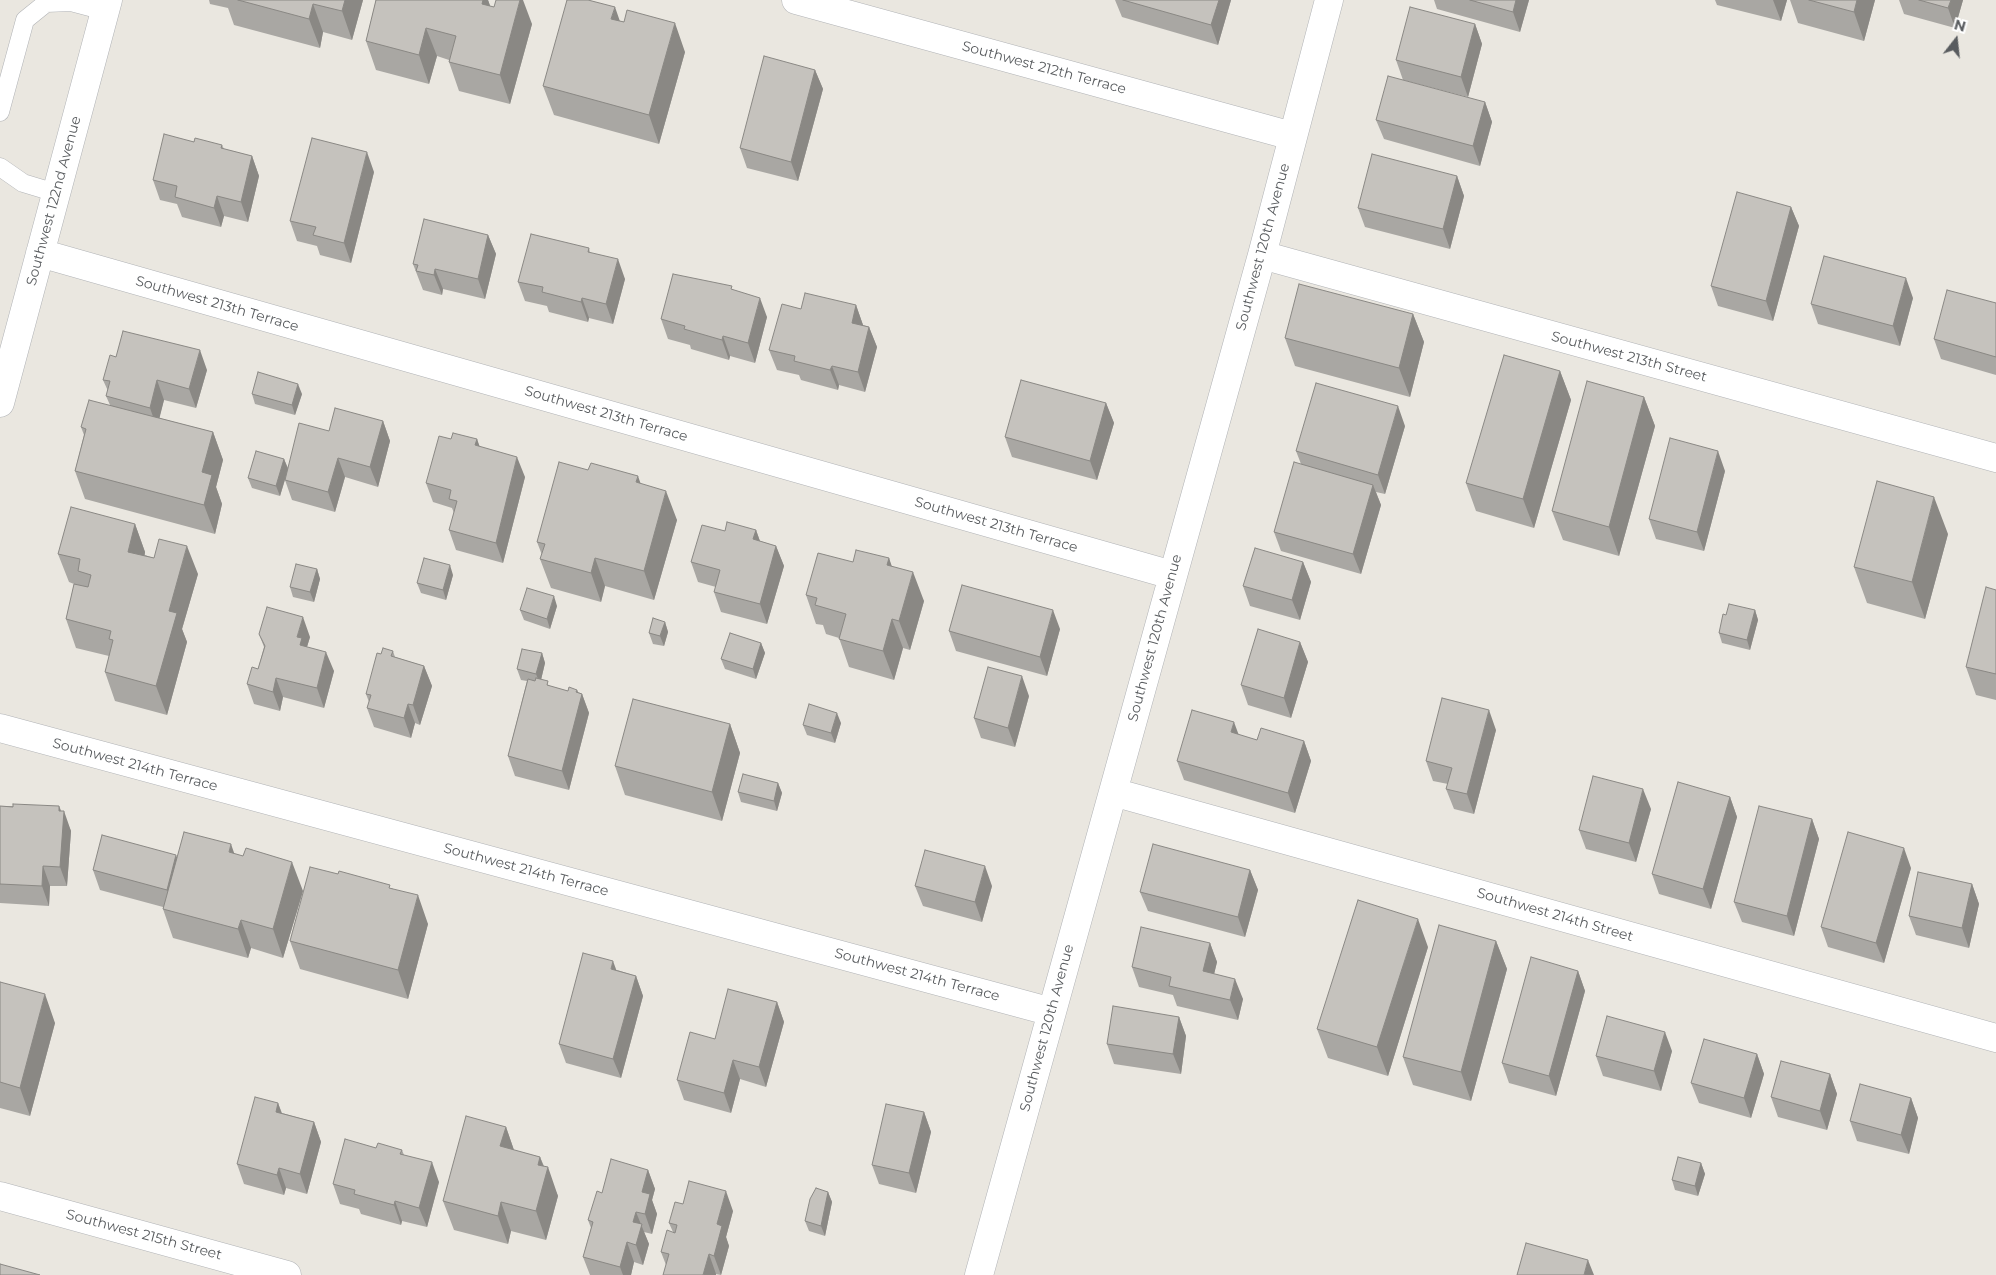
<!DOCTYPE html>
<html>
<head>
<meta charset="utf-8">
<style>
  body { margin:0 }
  #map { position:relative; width:1996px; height:1275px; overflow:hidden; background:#eae7e0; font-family:Montserrat,sans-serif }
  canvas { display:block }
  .north { position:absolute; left:1931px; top:15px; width:50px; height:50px; -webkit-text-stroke:4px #fff; paint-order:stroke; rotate:16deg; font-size:14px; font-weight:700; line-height:20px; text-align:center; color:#595c5f }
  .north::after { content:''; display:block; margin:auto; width:18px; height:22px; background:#595c5f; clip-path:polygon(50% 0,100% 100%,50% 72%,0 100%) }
</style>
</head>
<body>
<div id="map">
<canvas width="1996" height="1275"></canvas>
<div class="north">N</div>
</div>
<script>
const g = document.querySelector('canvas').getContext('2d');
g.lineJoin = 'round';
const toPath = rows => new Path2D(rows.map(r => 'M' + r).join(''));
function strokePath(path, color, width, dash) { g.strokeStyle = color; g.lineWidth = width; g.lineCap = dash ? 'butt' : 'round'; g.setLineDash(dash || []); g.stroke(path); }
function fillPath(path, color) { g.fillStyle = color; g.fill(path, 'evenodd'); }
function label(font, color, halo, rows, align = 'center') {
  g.font = font + ' Montserrat,sans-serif'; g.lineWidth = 4; g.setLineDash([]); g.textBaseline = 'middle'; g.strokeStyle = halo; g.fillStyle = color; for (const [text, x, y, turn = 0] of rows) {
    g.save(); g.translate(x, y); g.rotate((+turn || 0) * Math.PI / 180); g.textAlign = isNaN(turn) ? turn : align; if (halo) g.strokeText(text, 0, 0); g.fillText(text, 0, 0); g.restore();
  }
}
const lane = toPath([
  [0,112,25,20,46,3,71,2,105,11],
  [0,167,23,183,56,193]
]);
const street = toPath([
  [796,0,1292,136],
  [40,253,1172,575],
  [1262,255,1996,458],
  [0,403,108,0],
  [0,728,1052,1012],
  [1113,792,1996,1038],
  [0,1196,287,1275],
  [979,1275,1262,255,1329,0]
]);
strokePath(lane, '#b1b3b6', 19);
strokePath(street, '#b1b3b6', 29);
strokePath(lane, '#fff', 18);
strokePath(street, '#fff', 28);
fillPath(toPath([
  [209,0,363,0,352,40,323,32,320,48,234,25,228,8,210,4],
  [376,0,488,0,490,6,532,24,510,104,459,91,449,62,449,60,437,56,429,84,376,70,366,41],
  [1115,0,1231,0,1218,45,1122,17],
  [1434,0,1529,0,1520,32,1437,9],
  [1715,0,1787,0,1781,21,1717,5],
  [1790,0,1875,0,1864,41,1798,23],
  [1899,0,1963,0,1955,28,1904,14],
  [620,21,624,22,685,52,659,144,554,115,543,86],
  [1475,24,1482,44,1468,97,1403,80,1396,60],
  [815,70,823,89,798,181,747,168,740,148],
  [1485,102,1492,122,1480,166,1384,139,1376,120],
  [194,142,222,145,224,149,252,156,259,176,248,222,224,216,221,227,182,217,177,204,160,200,153,180],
  [374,172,351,263,320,255,317,246,297,241,290,221],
  [1457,176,1464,196,1450,249,1365,227,1358,208],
  [1791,207,1799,226,1773,321,1718,306,1711,286],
  [488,235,496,254,485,299,443,289,442,295,423,290,413,264],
  [589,248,590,253,625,279,613,324,589,318,588,322,549,312,547,306,525,301,518,282],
  [733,290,767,317,755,363,730,356,729,360,691,349,690,345,668,339,661,319],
  [1913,298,1900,346,1818,324,1811,304],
  [1996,303,1996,375,1941,359,1934,339],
  [856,305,863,325,869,327,877,347,865,392,839,385,838,390,801,380,799,375,777,370,769,350,801,309],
  [1413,314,1424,342,1410,397,1295,366,1285,338],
  [116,357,207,370,196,408,164,400,159,418,213,432,223,460,216,487,222,504,215,534,85,499,75,471,84,435,81,427,110,405,106,396,108,391,103,380],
  [1560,371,1571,400,1534,528,1476,511,1466,483],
  [252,394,302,394,295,415,255,404],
  [1644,397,1655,426,1619,556,1563,540,1552,511],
  [1106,403,1114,423,1097,480,1012,457,1005,437],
  [383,421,390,441,378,487,345,477,335,512,292,500,285,480,280,496,252,488,248,478,284,459,288,468,329,431],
  [1405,426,1385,494,1376,492,1381,505,1361,574,1281,551,1274,532,1301,464,1296,451],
  [451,439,477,439,479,446,525,477,503,563,456,550,449,530,454,513,452,508,433,502,426,483],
  [1725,471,1704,551,1656,539,1649,519],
  [640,483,677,520,654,600,605,586,601,602,551,588,540,559,542,555,537,542],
  [135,524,145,552,145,555,198,574,182,629,187,642,167,715,115,701,105,672,109,656,76,648,66,619,74,584,69,582,58,554],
  [756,530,760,541,776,546,784,566,767,624,721,612,714,592,716,587,698,582,691,562,725,531],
  [1948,534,1925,619,1867,603,1854,567],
  [889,558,891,566,924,601,910,650,903,648,894,680,849,667,839,638,826,634,823,625,816,624,806,595,853,562],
  [1303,562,1311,582,1300,620,1250,606,1243,586],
  [317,569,320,579,314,602,293,597,290,587],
  [453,575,446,600,421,593,417,583],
  [1996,590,1996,700,1976,695,1966,667],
  [557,606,550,629,524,620,520,610],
  [1755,610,1758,620,1750,650,1722,643,1719,633,1726,615],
  [665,622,668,632,664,646,653,644,649,633],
  [1060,629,1047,676,956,651,949,631],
  [259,634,310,637,307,647,334,671,324,708,283,697,280,711,254,704,247,684,258,669,264,647],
  [1300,642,1308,662,1291,718,1248,705,1241,685],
  [761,643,765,653,756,679,725,669,721,659],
  [393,651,395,657,424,666,432,686,420,725,415,723,411,738,374,727,367,708,369,702,366,694,381,654],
  [542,653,545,663,541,680,550,686,568,691,577,690,578,692,582,694,589,713,569,790,515,776,508,756,527,681,521,680,517,669],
  [1029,696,1015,747,981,738,974,718],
  [841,723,835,743,807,735,803,725],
  [730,724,740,753,722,821,625,795,615,766],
  [1496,730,1474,814,1454,809,1446,789,1448,784,1433,781,1426,761],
  [1239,735,1257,740,1304,741,1311,761,1295,813,1184,780,1177,761],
  [778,783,782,793,777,811,741,802,738,792],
  [1730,797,1737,817,1711,909,1659,894,1652,874],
  [0,806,59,806,71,831,67,886,50,886,49,906,0,903],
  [1651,809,1636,862,1586,849,1579,830],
  [1812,819,1819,839,1794,936,1742,922,1734,902],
  [234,854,303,891,283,958,251,948,248,958,173,938,163,909,163,907,100,890,93,870,177,857],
  [1911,868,1884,963,1828,947,1821,927],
  [1250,870,1258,890,1245,937,1148,911,1140,892],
  [1972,884,1979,904,1969,948,1916,935,1909,916],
  [915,886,992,886,982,922,923,906],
  [392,888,428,924,408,999,300,969,290,941],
  [1496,941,1507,969,1471,1101,1413,1085,1403,1057],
  [1210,943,1217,962,1214,974,1243,999,1238,1020,1177,1006,1173,995,1139,987,1132,967],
  [1428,947,1388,1076,1328,1058,1317,1029],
  [617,970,636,976,643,996,621,1078,566,1063,559,1044],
  [1578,971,1585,991,1556,1096,1509,1083,1502,1063],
  [0,982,55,1023,30,1116,0,1108],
  [777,1002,784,1022,766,1087,740,1079,731,1113,684,1100,677,1080,715,1039],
  [1179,1017,1186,1036,1181,1074,1114,1064,1107,1044],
  [1672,1051,1661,1091,1603,1076,1596,1056],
  [1757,1054,1764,1074,1751,1118,1699,1103,1691,1083],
  [1830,1074,1837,1094,1827,1130,1778,1117,1771,1097],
  [1911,1098,1918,1118,1909,1154,1857,1141,1850,1121],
  [278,1103,282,1113,314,1122,321,1142,307,1194,286,1188,284,1195,244,1184,237,1164],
  [924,1112,931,1132,916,1193,879,1184,872,1165],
  [506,1127,514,1150,540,1157,544,1166,558,1196,546,1240,511,1231,508,1244,454,1230,443,1201],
  [376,1148,402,1150,404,1155,439,1182,427,1227,402,1221,401,1225,361,1214,359,1209,340,1204,333,1184],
  [1701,1163,1705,1174,1698,1196,1675,1190,1672,1180],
  [648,1170,655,1189,652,1200,657,1214,652,1234,644,1232,649,1244,643,1265,634,1262,631,1275,590,1275,583,1257,591,1228,588,1220,602,1193],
  [828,1192,832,1202,825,1236,809,1231,805,1221],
  [683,1204,733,1211,726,1237,729,1246,721,1275,666,1265,661,1252,673,1232,669,1223]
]), '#a9a7a3');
fillPath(toPath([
  [345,0,363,0,352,40,342,11],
  [477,0,488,0,496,22],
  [520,0,523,0,532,24,510,104,500,75],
  [1219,0,1231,0,1218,45,1211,25],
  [1516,0,1529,0,1520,32,1513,12],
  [1773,0,1787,0,1781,21],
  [1857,0,1875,0,1864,41,1854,12],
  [1951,0,1963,0,1955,28,1948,8],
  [313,4,323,32,320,48,309,19],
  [615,7,625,36,611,19],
  [675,23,685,52,659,144,649,115],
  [1475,24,1482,44,1468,97,1461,77],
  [426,28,437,56,429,84,419,55],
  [815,70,823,89,798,181,791,162],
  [1485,102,1492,122,1480,166,1473,146],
  [367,152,374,172,351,263,344,243],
  [252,156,259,176,248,222,241,202],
  [1457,176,1464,196,1450,249,1443,229],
  [217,196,224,216,221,227,214,208],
  [1791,207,1799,226,1773,321,1766,301],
  [488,235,496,254,485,299,478,279],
  [618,259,625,279,613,324,606,304],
  [435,269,443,289,442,295,434,275],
  [1906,278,1913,298,1900,346,1893,326],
  [582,298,589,318,588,322,581,302],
  [760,298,767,317,755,363,748,343],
  [856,305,863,325,859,342,852,323],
  [1413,314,1424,342,1410,397,1399,368],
  [869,327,877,347,865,392,858,372],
  [723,336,730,356,729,360,722,340],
  [200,350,207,370,196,408,189,389],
  [832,366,839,385,838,390,830,370],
  [1560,371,1571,400,1534,528,1523,499],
  [157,380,164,400,157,428,150,408],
  [298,384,302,394,295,415,292,405],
  [1644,397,1655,426,1619,556,1609,527],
  [1106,403,1114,423,1097,480,1090,461],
  [1398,406,1405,426,1385,494,1378,475],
  [383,421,390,441,378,487,370,467],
  [213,432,223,460,216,487,222,504,215,534,204,505,202,472],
  [477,439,484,459,475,445],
  [1718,451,1725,471,1704,551,1697,532],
  [517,457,525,477,503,563,496,543],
  [338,458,345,477,335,512,328,492],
  [284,459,288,469,280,496,276,486],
  [638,476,648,505,636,482],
  [1373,485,1381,505,1361,574,1353,554],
  [666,491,677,520,654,600,644,571],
  [1934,497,1948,534,1925,619,1912,582],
  [135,524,145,552,139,580,128,552],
  [756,530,763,550,753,539],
  [187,546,198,574,182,629,187,642,167,715,156,686,169,611],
  [776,546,784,566,767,624,760,604],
  [595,558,605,586,601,602,591,573],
  [889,558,899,587,887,565],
  [1303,562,1311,582,1300,620,1292,600],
  [450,565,453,575,446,600,443,590],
  [317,569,320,579,314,602,310,592],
  [913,572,924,601,910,650,899,621],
  [554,596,557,606,550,629,547,619],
  [1053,610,1060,629,1047,676,1040,657],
  [1755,610,1758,620,1750,650,1747,640],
  [303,617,310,637,306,650,308,665,297,637],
  [892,619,903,648,894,680,883,651],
  [665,622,668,632,664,646,660,636],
  [1300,642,1308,662,1291,718,1284,698],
  [761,643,765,653,756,679,753,669],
  [326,652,334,671,324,708,317,688],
  [542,653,545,663,540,684,536,674],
  [424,666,432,686,420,725,413,705],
  [1022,676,1029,696,1015,747,1008,728],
  [276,678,283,697,280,711,273,692],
  [577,690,581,700,582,694,589,713,569,790,562,771],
  [408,704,415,723,411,738,404,718],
  [1489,710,1496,730,1474,814,1467,794],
  [837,713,841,723,835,743,831,733],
  [1234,722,1241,741,1231,732],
  [730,724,740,753,722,821,712,792],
  [1304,741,1311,761,1295,813,1288,793],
  [778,783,782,793,777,811,774,801],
  [1643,789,1651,809,1636,862,1629,843],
  [1730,797,1737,817,1711,909,1703,889],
  [59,806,63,818,64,811,71,831,67,886,60,867],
  [1812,819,1819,839,1794,936,1787,916],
  [231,844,241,873,229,852],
  [1904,848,1911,868,1884,963,1876,943],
  [176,855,184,875,174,910,167,890],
  [292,862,303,891,283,958,273,929],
  [43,866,50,886,49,906,42,886],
  [985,866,992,886,982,922,975,902],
  [1250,870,1258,890,1245,937,1238,917],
  [1972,884,1979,904,1969,948,1962,928],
  [418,895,428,924,408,999,398,970],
  [1418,919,1428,947,1388,1076,1377,1047],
  [241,920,251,948,248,958,238,929],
  [1496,941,1507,969,1471,1101,1461,1072],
  [1210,943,1217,962,1210,991,1203,971],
  [613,961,620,980,611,969],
  [1578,971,1585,991,1556,1096,1549,1076],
  [636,976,643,996,621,1078,613,1059],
  [1235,979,1243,999,1238,1020,1230,1000],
  [45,994,55,1023,30,1116,20,1088],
  [777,1002,784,1022,766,1087,759,1067],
  [1179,1017,1186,1036,1181,1074,1173,1054],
  [1665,1032,1672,1051,1661,1091,1654,1071],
  [1757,1054,1764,1074,1751,1118,1744,1098],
  [733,1060,740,1079,731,1113,724,1093],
  [1830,1074,1837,1094,1827,1130,1820,1111],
  [1911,1098,1918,1118,1909,1154,1901,1135],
  [278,1103,285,1123,276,1112],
  [924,1112,931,1132,916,1193,909,1173],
  [314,1122,321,1142,307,1194,300,1174],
  [506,1127,516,1156,500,1146],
  [540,1157,546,1173,548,1167,558,1196,546,1240,536,1211,538,1165],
  [432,1162,439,1182,427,1227,419,1208],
  [1701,1163,1705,1174,1698,1196,1695,1186],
  [279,1168,286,1188,284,1195,277,1175],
  [648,1170,655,1189,652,1200,657,1214,652,1234,645,1214,642,1192],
  [726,1191,733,1211,726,1237,729,1246,721,1275,714,1256,717,1224],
  [828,1192,832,1202,825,1236,821,1226],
  [395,1201,402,1221,401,1225,394,1205],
  [501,1202,511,1231,508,1244,498,1216],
  [636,1212,649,1244,643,1265,636,1245,633,1222],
  [627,1242,634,1262,631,1275,623,1275,620,1267],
  [709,1254,716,1274,716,1275,703,1275],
  [1588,1260,1594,1275,1584,1275]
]), '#8a8884');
const building = toPath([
  [238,0,345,0,342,11,313,4,309,19,238,0],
  [376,0,483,0,482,4,494,7,496,0,520,0,500,75,449,62,456,36,426,28,419,55,366,41,376,0],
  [567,0,588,0,615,7,611,19,624,22,627,10,675,23,649,115,543,86,567,0],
  [1123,0,1219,0,1211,25,1123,0],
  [1470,0,1516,0,1513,12,1470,0],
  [1809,0,1857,0,1854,12,1809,0],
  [1919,0,1951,0,1948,8,1919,0],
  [1410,7,1475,24,1461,77,1396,60,1410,7],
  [764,56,815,70,791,162,740,148,764,56],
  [1388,76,1485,102,1473,146,1376,120,1388,76],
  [164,134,194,142,195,138,222,145,221,148,252,156,241,202,217,196,214,208,175,197,177,186,153,180,164,134],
  [312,138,367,152,344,243,313,235,316,227,290,221,312,138],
  [1372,154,1457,176,1443,229,1358,208,1372,154],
  [1737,192,1791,207,1766,301,1711,286,1737,192],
  [424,219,488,235,478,279,435,269,434,275,416,271,418,265,413,264,424,219],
  [531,234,589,248,588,252,618,259,606,304,582,298,581,302,542,292,543,287,518,282,531,234],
  [1824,256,1906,278,1893,326,1811,304,1824,256],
  [673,274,732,286,731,289,760,298,748,343,723,336,722,340,684,329,685,326,661,319,673,274],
  [1299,284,1413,314,1399,368,1285,338,1299,284],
  [1947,290,1996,303,1996,357,1934,339,1947,290],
  [805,293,856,305,852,323,869,327,858,372,832,366,830,370,794,361,795,356,769,350,782,304,801,309,805,293],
  [123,331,200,350,189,389,157,380,150,408,106,396,110,381,103,380,110,355,116,357,123,331],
  [1504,355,1560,371,1523,499,1466,483,1504,355],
  [258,372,298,384,292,405,252,394,258,372],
  [1021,380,1106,403,1090,461,1005,437,1021,380],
  [1587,381,1644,397,1609,527,1552,511,1587,381],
  [1316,383,1398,406,1378,475,1296,451,1316,383],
  [89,400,213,432,202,472,212,475,204,505,75,471,86,429,81,427,89,400],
  [335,408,383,421,370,467,338,458,328,492,285,480,299,423,329,431,335,408],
  [453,433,477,439,475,445,517,457,496,543,449,530,457,501,449,499,451,490,426,483,439,436,451,439,453,433],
  [1670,438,1718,451,1697,532,1649,519,1670,438],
  [256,451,284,459,276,486,248,478,256,451],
  [559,462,588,470,591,463,638,476,636,482,666,491,644,571,595,558,591,573,540,559,545,544,537,542,559,462],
  [1294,462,1373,485,1353,554,1274,532,1294,462],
  [1877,481,1934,497,1912,582,1854,567,1877,481],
  [71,507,135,524,128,552,154,558,159,539,187,546,169,611,177,613,156,686,105,672,113,640,109,639,111,631,66,619,74,584,88,587,91,575,78,571,80,559,58,554,71,507],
  [727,522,756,530,753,539,776,546,760,604,714,592,720,570,691,562,702,525,725,531,727,522],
  [1255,548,1303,562,1292,600,1243,586,1255,548],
  [856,550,889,558,887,565,913,572,899,621,892,619,883,651,839,639,846,614,815,605,817,598,806,595,818,553,853,562,856,550],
  [424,558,450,565,443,590,417,583,424,558],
  [296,564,317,569,310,592,290,587,296,564],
  [962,585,1053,610,1040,657,949,631,962,585],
  [1986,587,1996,590,1996,674,1966,667,1986,587],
  [527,588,554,596,547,619,520,610,527,588],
  [1729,604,1755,610,1747,640,1719,633,1723,614,1726,615,1729,604],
  [267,607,303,617,297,637,302,638,300,645,326,652,317,688,276,678,273,692,247,684,252,667,258,669,265,646,259,634,267,607],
  [653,618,665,622,660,636,649,633,653,618],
  [1258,629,1300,642,1284,698,1241,685,1258,629],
  [730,633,761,643,753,669,721,659,730,633],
  [383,648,393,651,391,656,424,666,413,705,408,704,404,718,367,708,371,695,366,694,377,653,381,654,383,648],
  [522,649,542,653,536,674,517,669,522,649],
  [988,667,1022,676,1008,728,974,718,988,667],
  [536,678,548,681,547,685,568,691,569,687,577,690,576,692,582,694,562,771,508,756,528,679,535,681,536,678],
  [1442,698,1489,710,1467,794,1446,789,1452,768,1426,761,1442,698],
  [633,699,730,724,712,792,615,766,633,699],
  [809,704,837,713,831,733,803,725,809,704],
  [1192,710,1234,722,1231,732,1257,740,1261,728,1304,741,1288,793,1177,761,1192,710],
  [743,774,778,783,774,801,738,792,743,774],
  [1593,776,1643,789,1629,843,1579,830,1593,776],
  [1678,782,1730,797,1703,889,1652,874,1678,782],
  [13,804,59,806,59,811,64,811,60,867,43,866,42,886,0,884,0,806,13,807,13,804],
  [1759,806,1812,819,1787,916,1734,902,1759,806],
  [184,832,231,844,229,852,243,856,246,848,292,862,273,929,241,920,238,929,163,909,184,832],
  [1848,832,1904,848,1876,943,1821,927,1848,832],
  [102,835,176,855,167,890,93,870,102,835],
  [1153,844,1250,870,1238,917,1140,892,1153,844],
  [925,850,985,866,975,902,915,886,925,850],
  [310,867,338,874,339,871,390,885,389,888,418,895,398,970,290,941,310,867],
  [1918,872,1972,884,1962,928,1909,916,1918,872],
  [1358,900,1418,919,1377,1047,1317,1029,1358,900],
  [1439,925,1496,941,1461,1072,1403,1057,1439,925],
  [1141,927,1210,943,1203,971,1235,979,1230,1000,1169,986,1171,977,1132,967,1141,927],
  [583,953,613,961,611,969,636,976,613,1059,559,1044,583,953],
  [1531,957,1578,971,1549,1076,1502,1063,1531,957],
  [0,982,45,994,20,1088,0,1082,0,982],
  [728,989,777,1002,759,1067,733,1060,724,1093,677,1080,690,1032,715,1039,728,989],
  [1113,1006,1179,1017,1173,1054,1107,1044,1113,1006],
  [1607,1016,1665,1032,1654,1071,1596,1056,1607,1016],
  [1704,1039,1757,1054,1744,1098,1691,1083,1704,1039],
  [1781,1061,1830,1074,1820,1111,1771,1097,1781,1061],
  [1860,1084,1911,1098,1901,1135,1850,1121,1860,1084],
  [255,1097,278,1103,276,1112,314,1122,300,1174,279,1168,277,1175,237,1164,255,1097],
  [886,1104,924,1112,909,1173,872,1165,886,1104],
  [466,1116,506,1127,500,1146,540,1157,538,1165,548,1167,536,1211,501,1202,498,1216,443,1201,466,1116],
  [345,1139,376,1148,378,1143,402,1150,400,1154,432,1162,419,1208,395,1201,394,1205,354,1194,355,1190,333,1184,345,1139],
  [1678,1157,1701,1163,1695,1186,1672,1180,1678,1157],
  [611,1159,648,1170,642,1192,650,1194,645,1214,636,1212,633,1222,642,1224,636,1245,627,1242,620,1267,583,1257,593,1222,588,1220,597,1191,602,1193,611,1159],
  [689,1181,726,1191,717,1224,722,1226,714,1256,709,1254,703,1275,663,1275,669,1254,661,1252,667,1230,675,1233,677,1225,669,1223,675,1202,683,1204,689,1181],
  [816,1188,828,1192,821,1226,805,1221,810,1199,816,1188],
  [1526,1243,1588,1260,1584,1275,1517,1275,1526,1243],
  [0,1264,40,1275,0,1275,0,1264]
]);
fillPath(building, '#c5c2bd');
strokePath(building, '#8a8884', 1);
label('14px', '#595c5f', '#fff', [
  ["Southwest 212th Terrace",1044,68,15],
  ["Southwest 122nd Avenue",54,201,-75],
  ["Southwest 120th Avenue",1263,247,-75],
  ["Southwest 213th Terrace",217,304,16],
  ["Southwest 213th Street",1629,357,15],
  ["Southwest 213th Terrace",606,414,16],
  ["Southwest 213th Terrace",996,525,16],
  ["Southwest 120th Avenue",1155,638,-75],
  ["Southwest 214th Terrace",135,765,15],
  ["Southwest 214th Terrace",526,870,15],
  ["Southwest 214th Street",1555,915,16],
  ["Southwest 214th Terrace",917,975,15],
  ["Southwest 120th Avenue",1047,1028,-75],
  ["Southwest 215th Street",144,1235,15]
]);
</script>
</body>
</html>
